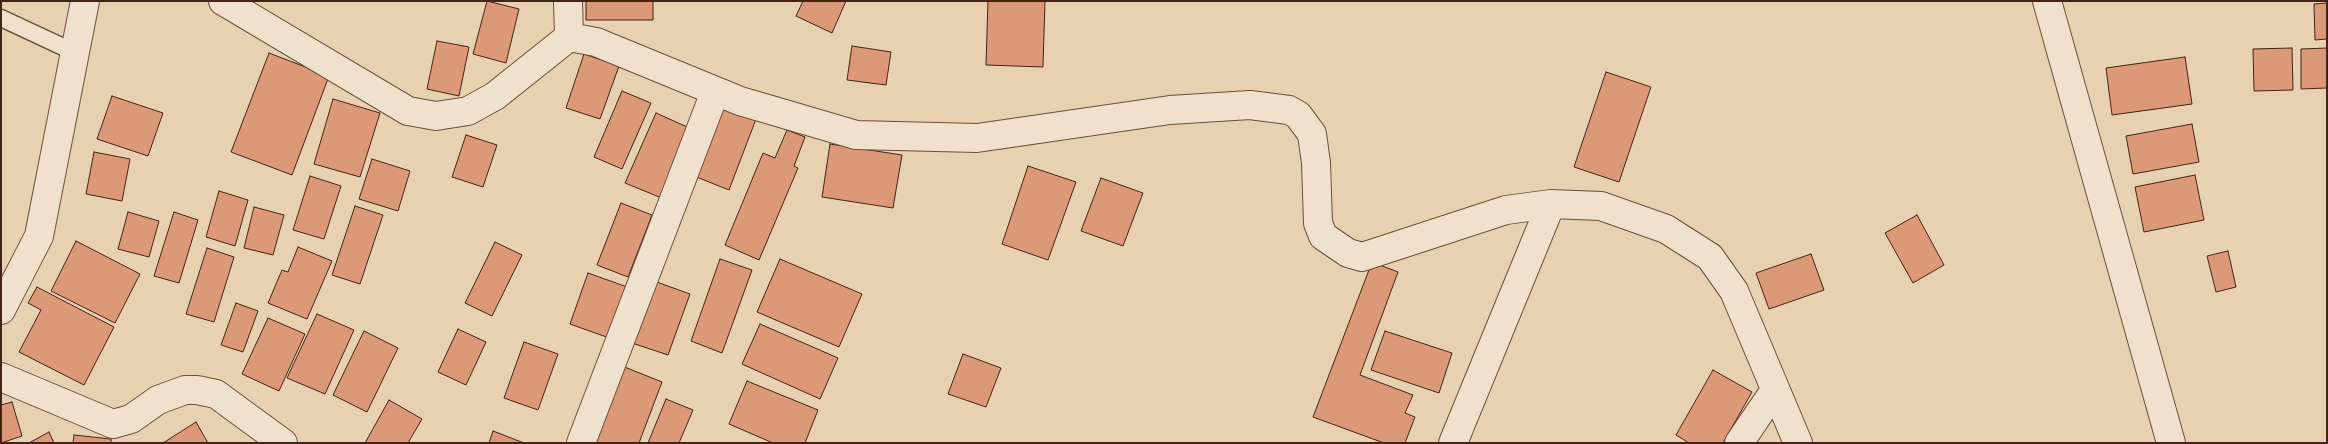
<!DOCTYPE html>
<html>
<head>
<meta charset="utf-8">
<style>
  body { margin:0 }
  #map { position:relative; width:2328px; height:444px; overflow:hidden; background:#e8d1b0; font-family:"Libre Bodoni",serif }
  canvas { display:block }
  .frame { position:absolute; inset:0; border:2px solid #452316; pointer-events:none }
</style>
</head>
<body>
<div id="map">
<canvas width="2328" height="444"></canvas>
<div class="frame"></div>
</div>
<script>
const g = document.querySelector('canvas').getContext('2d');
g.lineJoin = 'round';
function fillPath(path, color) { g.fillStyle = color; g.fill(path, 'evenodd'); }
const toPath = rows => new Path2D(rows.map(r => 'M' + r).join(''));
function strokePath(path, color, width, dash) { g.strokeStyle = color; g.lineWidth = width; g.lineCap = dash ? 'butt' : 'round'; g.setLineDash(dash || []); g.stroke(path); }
const building = toPath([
  [487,1,519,9,506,63,473,54,487,1],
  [586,1,653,1,653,20,586,20,586,1],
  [803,1,846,1,832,33,796,16,803,1],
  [988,1,1045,1,1043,67,986,65,988,1],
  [2327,3,2327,39,2315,40,2314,4,2327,3],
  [437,41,469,47,459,96,427,89,437,41],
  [852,46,891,52,886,85,847,80,852,46],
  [2292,48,2293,90,2254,91,2253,49,2292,48],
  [2327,48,2327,88,2301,89,2301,49,2327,48],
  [269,53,329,76,292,175,231,152,269,53],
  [584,54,619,66,600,119,566,108,584,54],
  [2185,57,2192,104,2112,115,2106,68,2185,57],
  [1606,72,1651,87,1619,182,1574,167,1606,72],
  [622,91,651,103,622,169,594,157,622,91],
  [112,96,163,113,148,156,97,139,112,96],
  [333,99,380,113,360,177,314,164,333,99],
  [722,106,756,119,729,190,694,176,722,106],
  [656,113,694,130,664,199,625,183,656,113],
  [2192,124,2199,162,2133,174,2126,136,2192,124],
  [787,130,805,137,794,166,798,168,759,260,725,245,763,153,775,158,787,130],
  [466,135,497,145,483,187,452,177,466,135],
  [830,144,902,155,893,208,822,197,830,144],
  [94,152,130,159,122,201,86,194,94,152],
  [372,159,410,171,398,211,359,199,372,159],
  [1028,166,1076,182,1048,260,1002,244,1028,166],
  [2195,175,2204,220,2144,232,2135,187,2195,175],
  [310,176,341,186,324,239,293,230,310,176],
  [1101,178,1143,193,1123,246,1081,231,1101,178],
  [219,191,248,200,235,246,206,237,219,191],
  [621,203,652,215,628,277,597,265,621,203],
  [355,206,383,215,360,284,332,275,355,206],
  [254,207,284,215,273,255,244,248,254,207],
  [128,212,159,221,149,257,118,249,128,212],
  [174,212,198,220,179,283,154,276,174,212],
  [1917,215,1944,265,1913,283,1885,233,1917,215],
  [76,241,140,274,115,323,51,291,76,241],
  [495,242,522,255,492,316,465,303,495,242],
  [298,247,332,261,307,319,268,303,282,270,288,272,298,247],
  [207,248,234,257,214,322,186,314,207,248],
  [2228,251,2236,287,2216,292,2207,256,2228,251],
  [1811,254,1824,290,1769,309,1756,273,1811,254],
  [720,259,752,270,722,353,691,341,720,259],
  [780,259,862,294,839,347,757,312,780,259],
  [1372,262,1398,272,1360,375,1413,395,1405,413,1415,417,1405,443,1384,443,1313,417,1372,262],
  [588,273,630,288,612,339,570,324,588,273],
  [654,281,690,294,668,355,632,343,654,281],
  [37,287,114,327,84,385,19,352,41,310,28,303,37,287],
  [236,303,258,311,243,352,221,345,236,303],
  [317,314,354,330,325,394,287,378,317,314],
  [268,318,305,334,279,391,242,374,268,318],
  [760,324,838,358,820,399,742,364,760,324],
  [458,329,486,342,466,385,438,372,458,329],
  [364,331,398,348,367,412,333,395,364,331],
  [1385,331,1452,353,1439,393,1371,370,1385,331],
  [524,342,558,354,538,410,504,398,524,342],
  [963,354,1001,368,986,407,948,394,963,354],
  [622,366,662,382,639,443,592,443,622,366],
  [1713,370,1752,392,1723,443,1689,443,1676,435,1713,370],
  [747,381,818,410,805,443,773,443,729,424,747,381],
  [666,399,693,410,679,443,648,443,666,399],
  [389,400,422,419,408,443,365,443,389,400],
  [12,402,22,436,1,443,1,405,12,402],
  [196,422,208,443,163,443,196,422],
  [493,431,524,443,489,443,493,431],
  [49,432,54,443,29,443,49,432],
  [74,435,111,439,111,443,73,443,74,435]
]);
fillPath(building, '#db9978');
strokePath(building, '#452316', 1);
const service = toPath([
  [1,18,76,53]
]);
const minor = toPath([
  [223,1,408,111,436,116,468,111,495,96,569,37,596,42,740,101,856,135,977,138,1170,110,1250,105,1289,110,1298,115,1312,134,1316,163,1318,223,1323,236,1348,253,1362,257,1506,210,1551,204,1601,206,1666,229,1710,257,1734,291,1798,443],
  [568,1,569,37],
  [2047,1,2171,443],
  [1,310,39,236,85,1],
  [1,377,113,424,131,419,158,400,185,390,197,390,216,394,283,443],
  [581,443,715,92],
  [1453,443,1551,204],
  [1739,443,1775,390]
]);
strokePath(service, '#6e4e3c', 19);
strokePath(minor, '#6e4e3c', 30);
strokePath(service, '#f0e1cc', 16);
strokePath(minor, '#f0e1cc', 28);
</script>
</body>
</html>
